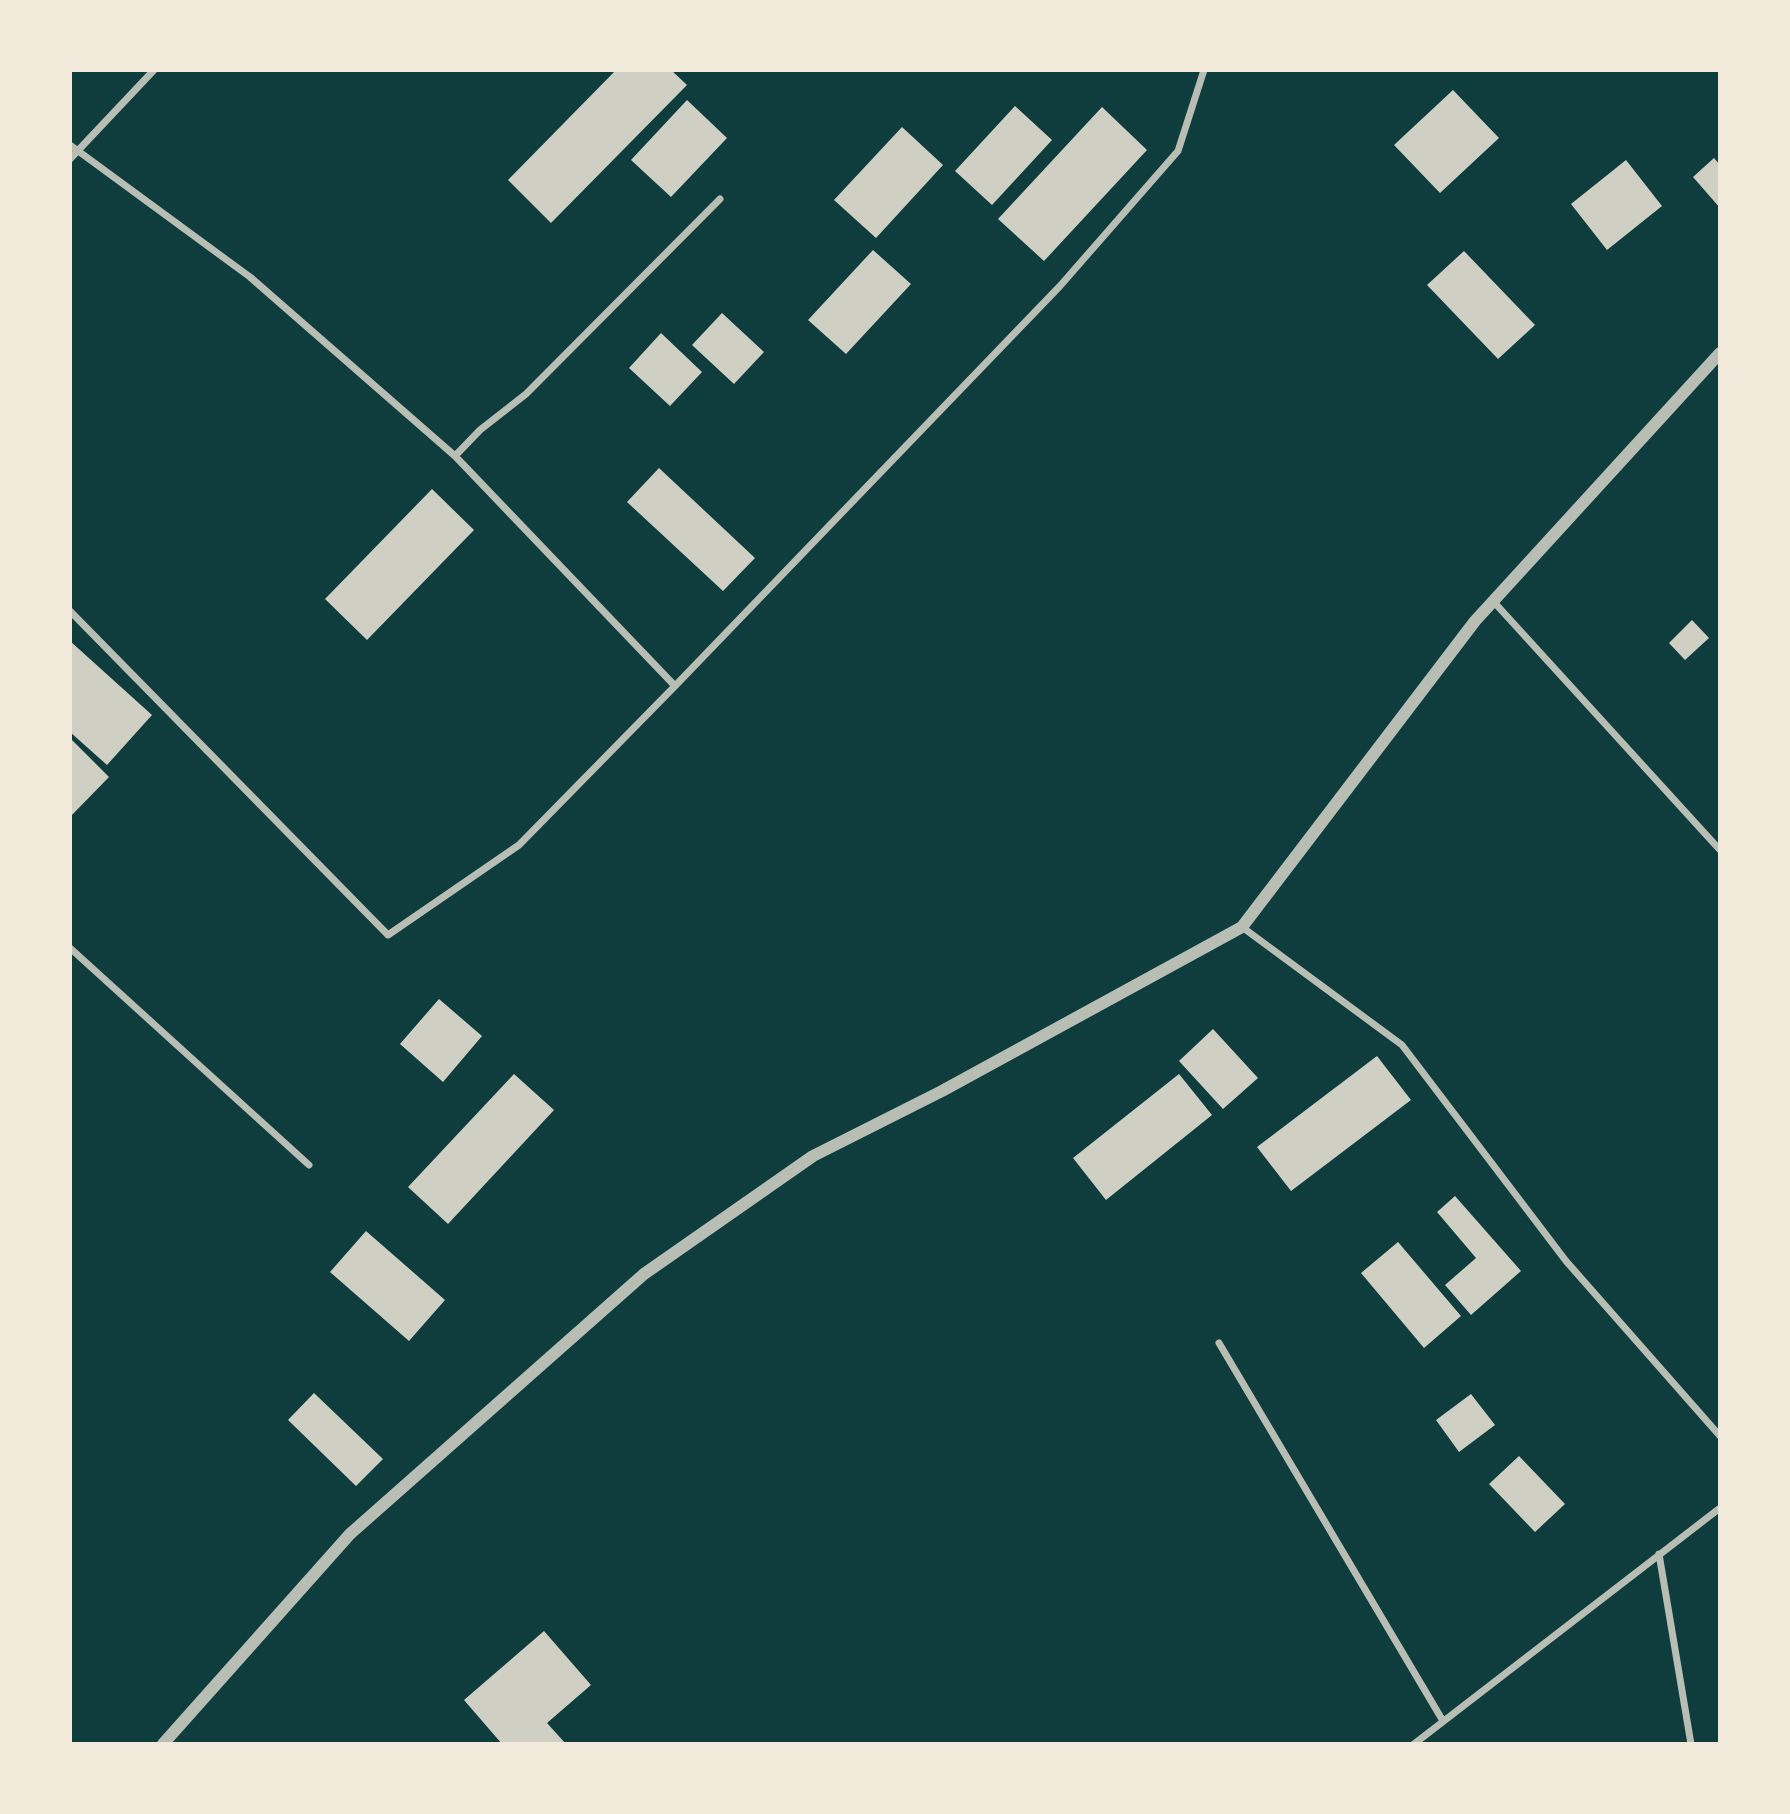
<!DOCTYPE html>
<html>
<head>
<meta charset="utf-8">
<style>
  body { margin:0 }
  #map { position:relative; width:1790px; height:1814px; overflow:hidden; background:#0f3d3e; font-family:"Open Sans",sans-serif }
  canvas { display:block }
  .frame { position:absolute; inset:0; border:72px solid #f1e9da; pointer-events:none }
</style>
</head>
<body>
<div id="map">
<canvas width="1790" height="1814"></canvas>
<div class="frame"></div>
</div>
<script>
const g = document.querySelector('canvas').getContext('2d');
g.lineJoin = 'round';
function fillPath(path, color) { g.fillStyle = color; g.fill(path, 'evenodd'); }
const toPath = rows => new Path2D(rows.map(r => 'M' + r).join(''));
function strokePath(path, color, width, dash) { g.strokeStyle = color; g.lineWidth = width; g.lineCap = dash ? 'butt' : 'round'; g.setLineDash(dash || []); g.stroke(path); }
fillPath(toPath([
  [616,70,671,70,687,85,551,223,508,180],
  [1453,90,1499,138,1440,193,1394,145],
  [687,100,727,138,671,197,631,160],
  [1015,106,1052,140,992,205,955,171],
  [1102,107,1147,150,1044,261,998,219],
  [902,127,943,165,876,238,834,200],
  [1714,158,1720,165,1720,208,1693,177],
  [1626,160,1662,206,1607,250,1571,204],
  [873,250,911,284,846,354,808,320],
  [1464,251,1535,325,1498,359,1427,285],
  [722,313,764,352,734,384,692,345],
  [661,333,702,372,670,406,629,368],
  [659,468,755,558,723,591,627,502],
  [432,489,474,530,367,640,325,599],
  [1692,620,1709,638,1685,660,1669,643],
  [70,641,152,715,107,765,70,732],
  [70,738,109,777,70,817],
  [439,999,482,1036,443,1082,400,1044],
  [1213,1029,1258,1078,1223,1109,1179,1061],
  [1377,1056,1411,1100,1291,1191,1257,1147],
  [514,1074,554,1110,448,1224,408,1187],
  [1179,1074,1212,1115,1106,1200,1073,1158],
  [1455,1196,1521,1271,1471,1315,1445,1285,1476,1258,1437,1212],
  [366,1231,445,1300,409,1341,330,1272],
  [1398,1242,1461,1316,1424,1348,1361,1273],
  [314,1393,383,1459,356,1486,288,1420],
  [1471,1394,1495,1425,1459,1452,1436,1420],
  [1519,1456,1565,1504,1535,1532,1489,1484],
  [544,1631,591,1685,547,1723,566,1744,502,1744,464,1700]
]), '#cfcfc3');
strokePath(toPath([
  [70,145,250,277,455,456,480,430,526,394,720,199],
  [70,159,154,70],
  [455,456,675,686,1060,286,1178,151,1204,70],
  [1493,601,1720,850],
  [70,611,388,935,519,845,675,686],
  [1242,927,1402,1045,1566,1261,1720,1436],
  [70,948,309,1165],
  [1219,1343,1443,1721],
  [1659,1554,1691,1744],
  [1414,1744,1720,1508]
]), '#b8beb3', 7);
strokePath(toPath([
  [163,1744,350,1534,644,1274,813,1156,942,1091,1242,927,1475,621,1720,353]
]), '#b8beb3', 12);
</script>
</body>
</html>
